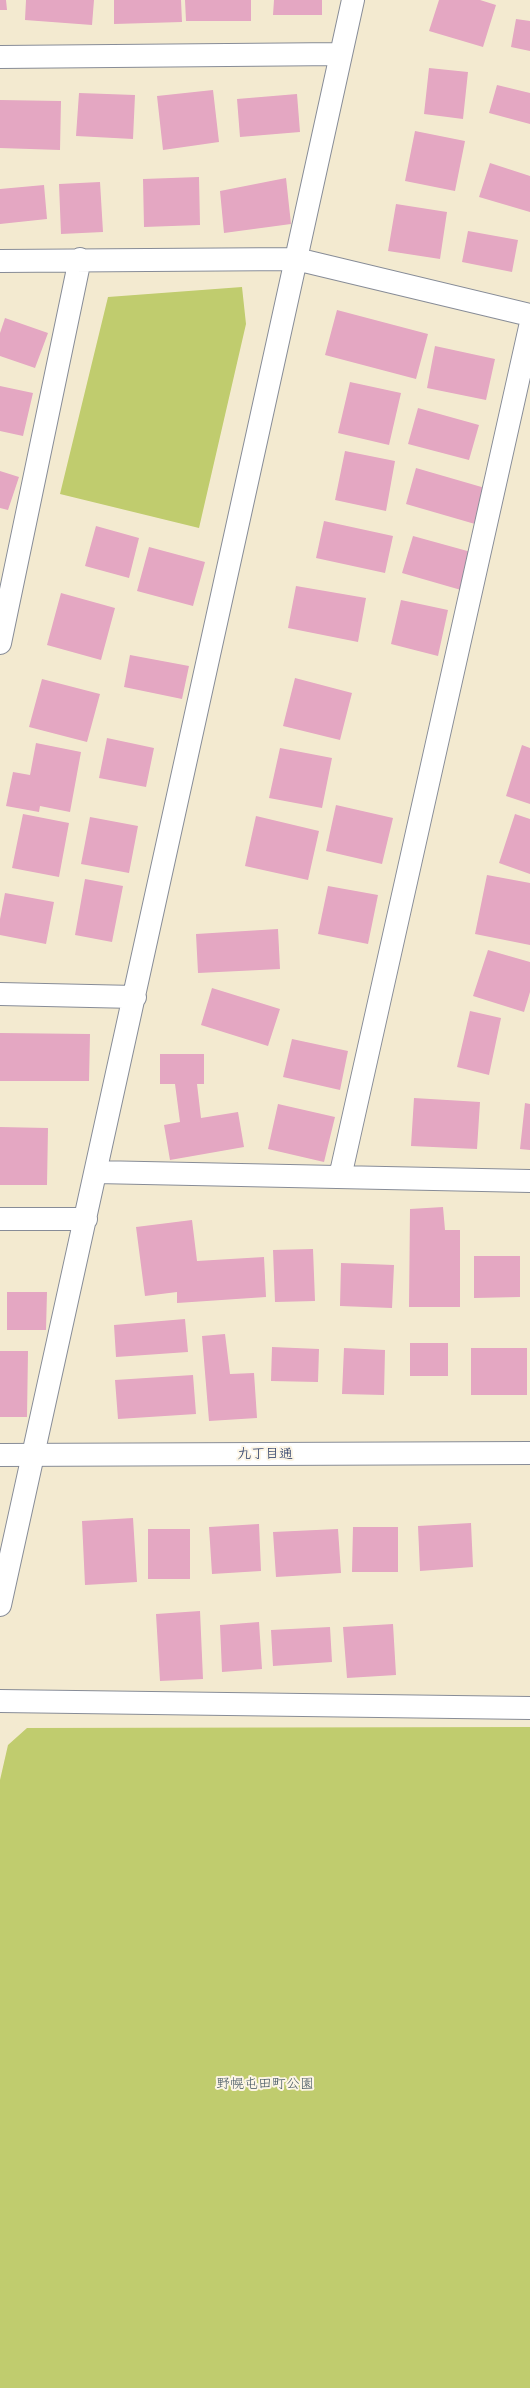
<!DOCTYPE html>
<html>
<head>
<meta charset="utf-8">
<style>
  body { margin:0 }
  canvas { display:block; background:#f3ead0 }
</style>
</head>
<body>
<canvas width="530" height="2388"></canvas>
<script>
const g = document.querySelector('canvas').getContext('2d');
g.lineJoin = 'round';
function fillPath(path, color) { g.fillStyle = color; g.fill(path, 'evenodd'); }
const toPath = rows => new Path2D(rows.map(r => 'M' + r).join(''));
function strokePath(path, color, width, dash) { g.strokeStyle = color; g.lineWidth = width; g.lineCap = dash ? 'butt' : 'round'; g.setLineDash(dash || []); g.stroke(path); }
function label(font, color, halo, rows, align = 'center') {
  g.font = font + ' "Shantell Sans","Klee One",sans-serif'; g.lineWidth = 4; g.setLineDash([]); g.textBaseline = 'middle'; g.strokeStyle = halo; g.fillStyle = color; for (const [text, x, y, turn = 0] of rows) {
    g.save(); g.translate(x, y); g.rotate((+turn || 0) * Math.PI / 180); g.textAlign = isNaN(turn) ? turn : align; if (halo) g.strokeText(text, 0, 0); g.fillText(text, 0, 0); g.restore();
  }
}
fillPath(toPath([
  [242,287,246,324,199,528,60,494,108,297],
  [530,1727,530,2388,0,2388,0,1780,8,1745,27,1728]
]), '#c0cc6e');
fillPath(toPath([
  [0,0,6,0,7,10,0,10],
  [26,0,94,0,92,25,25,20],
  [114,0,181,0,182,22,114,24],
  [185,0,251,0,251,21,186,21],
  [274,0,322,0,322,15,273,15],
  [439,0,480,0,496,5,483,47,429,31],
  [516,19,530,21,530,51,511,47],
  [429,68,468,72,463,119,424,114],
  [497,85,530,93,530,124,489,113],
  [213,90,219,142,163,150,157,96],
  [79,93,135,95,133,139,76,136],
  [297,94,300,132,240,137,237,99],
  [0,100,61,101,60,150,0,148],
  [415,131,465,141,455,191,405,181],
  [490,163,530,176,530,212,479,197],
  [199,177,200,225,144,227,143,179],
  [286,178,291,224,224,233,220,191],
  [100,182,103,232,61,234,59,184],
  [44,185,47,219,0,224,0,189],
  [396,204,447,212,440,259,388,251],
  [468,231,518,240,512,272,462,262],
  [337,310,428,334,416,379,325,355],
  [5,318,48,333,35,368,0,356,0,333],
  [435,346,495,359,486,400,427,388],
  [350,382,401,393,389,445,338,433],
  [0,386,33,393,23,436,0,431],
  [418,408,479,425,469,460,408,444],
  [345,451,395,461,386,511,335,500],
  [416,468,485,488,475,524,406,504],
  [0,471,19,477,8,510,0,508],
  [324,521,393,536,385,573,316,558],
  [96,526,139,538,129,578,85,566],
  [413,536,471,552,461,590,402,573],
  [149,547,205,562,193,606,137,591],
  [296,586,366,598,358,642,288,628],
  [61,593,115,608,101,660,47,645],
  [401,600,448,610,438,656,391,644],
  [130,655,189,666,182,699,124,687],
  [295,678,352,693,340,740,283,726],
  [42,679,100,694,87,742,29,727],
  [107,738,154,748,146,787,99,778],
  [36,743,81,752,70,812,40,806,39,812,6,806,13,772,30,775],
  [522,745,530,748,530,804,506,796],
  [280,748,332,758,322,808,269,798],
  [336,805,393,818,382,864,326,851],
  [23,814,69,823,59,877,12,868],
  [515,814,530,819,530,874,499,863],
  [256,816,319,831,308,880,245,866],
  [90,817,138,826,129,873,81,864],
  [487,875,530,883,530,945,475,934],
  [85,879,123,886,112,942,75,935],
  [328,886,378,895,368,944,318,934],
  [5,893,54,902,46,944,0,935,0,919],
  [278,929,280,969,198,973,196,934],
  [488,950,530,962,530,992,524,1012,473,996],
  [212,988,280,1009,268,1046,201,1025],
  [470,1011,501,1018,489,1075,457,1067],
  [0,1033,90,1034,89,1081,0,1081],
  [292,1039,348,1051,340,1090,283,1077],
  [160,1054,204,1054,204,1084,197,1084,201,1118,238,1112,244,1147,170,1160,164,1125,180,1122,175,1084,160,1084],
  [414,1098,480,1102,477,1149,411,1146],
  [525,1103,530,1104,530,1150,520,1149],
  [278,1104,335,1117,324,1162,268,1149],
  [0,1127,48,1128,47,1185,0,1185],
  [443,1207,445,1230,460,1230,460,1307,409,1307,410,1209],
  [192,1220,197,1261,264,1257,266,1297,177,1303,177,1292,145,1296,136,1227],
  [313,1249,315,1301,275,1302,273,1250],
  [474,1256,520,1256,520,1297,474,1298],
  [341,1263,394,1265,392,1308,340,1306],
  [7,1292,47,1292,46,1330,7,1330],
  [185,1319,188,1352,116,1357,114,1325],
  [225,1334,230,1374,254,1373,257,1418,209,1421,202,1336],
  [410,1343,448,1343,448,1376,410,1376],
  [272,1347,319,1349,318,1382,271,1381],
  [344,1348,385,1350,384,1395,342,1394],
  [471,1348,527,1348,527,1395,471,1395],
  [0,1351,28,1351,27,1417,0,1417],
  [193,1375,196,1414,118,1419,115,1380],
  [133,1518,137,1582,85,1585,82,1521],
  [471,1523,473,1567,420,1571,418,1526],
  [259,1524,261,1571,212,1574,209,1527],
  [353,1527,398,1527,398,1572,352,1572],
  [148,1529,190,1529,190,1579,148,1579],
  [338,1529,341,1573,276,1577,273,1532],
  [200,1611,203,1679,160,1681,156,1614],
  [259,1622,262,1669,222,1672,220,1625],
  [393,1624,396,1675,347,1678,343,1627],
  [330,1627,332,1662,273,1666,271,1630]
]), '#e4a7c2');
const street = toPath([
  [0,57,341,54],
  [0,261,296,259,530,315],
  [0,643,80,259],
  [0,994,135,997],
  [96,1172,530,1181],
  [340,1177,530,327],
  [0,1219,86,1219],
  [0,1605,353,0],
  [0,1701,530,1708]
]);
const secondary = toPath([
  [0,1455,530,1453]
]);
strokePath(street, '#878c97', 24);
strokePath(secondary, '#878c97', 24);
strokePath(street, '#fff', 22);
strokePath(secondary, '#fff', 22);
label('14px', '#1b2f5e', '#fcf5e5', [
  ["九丁目通",265,1454]
]);
label('14px', '#445662', '#fcf5e5', [
  ["野幌屯田町公園",265,2084]
]);
</script>
</body>
</html>
